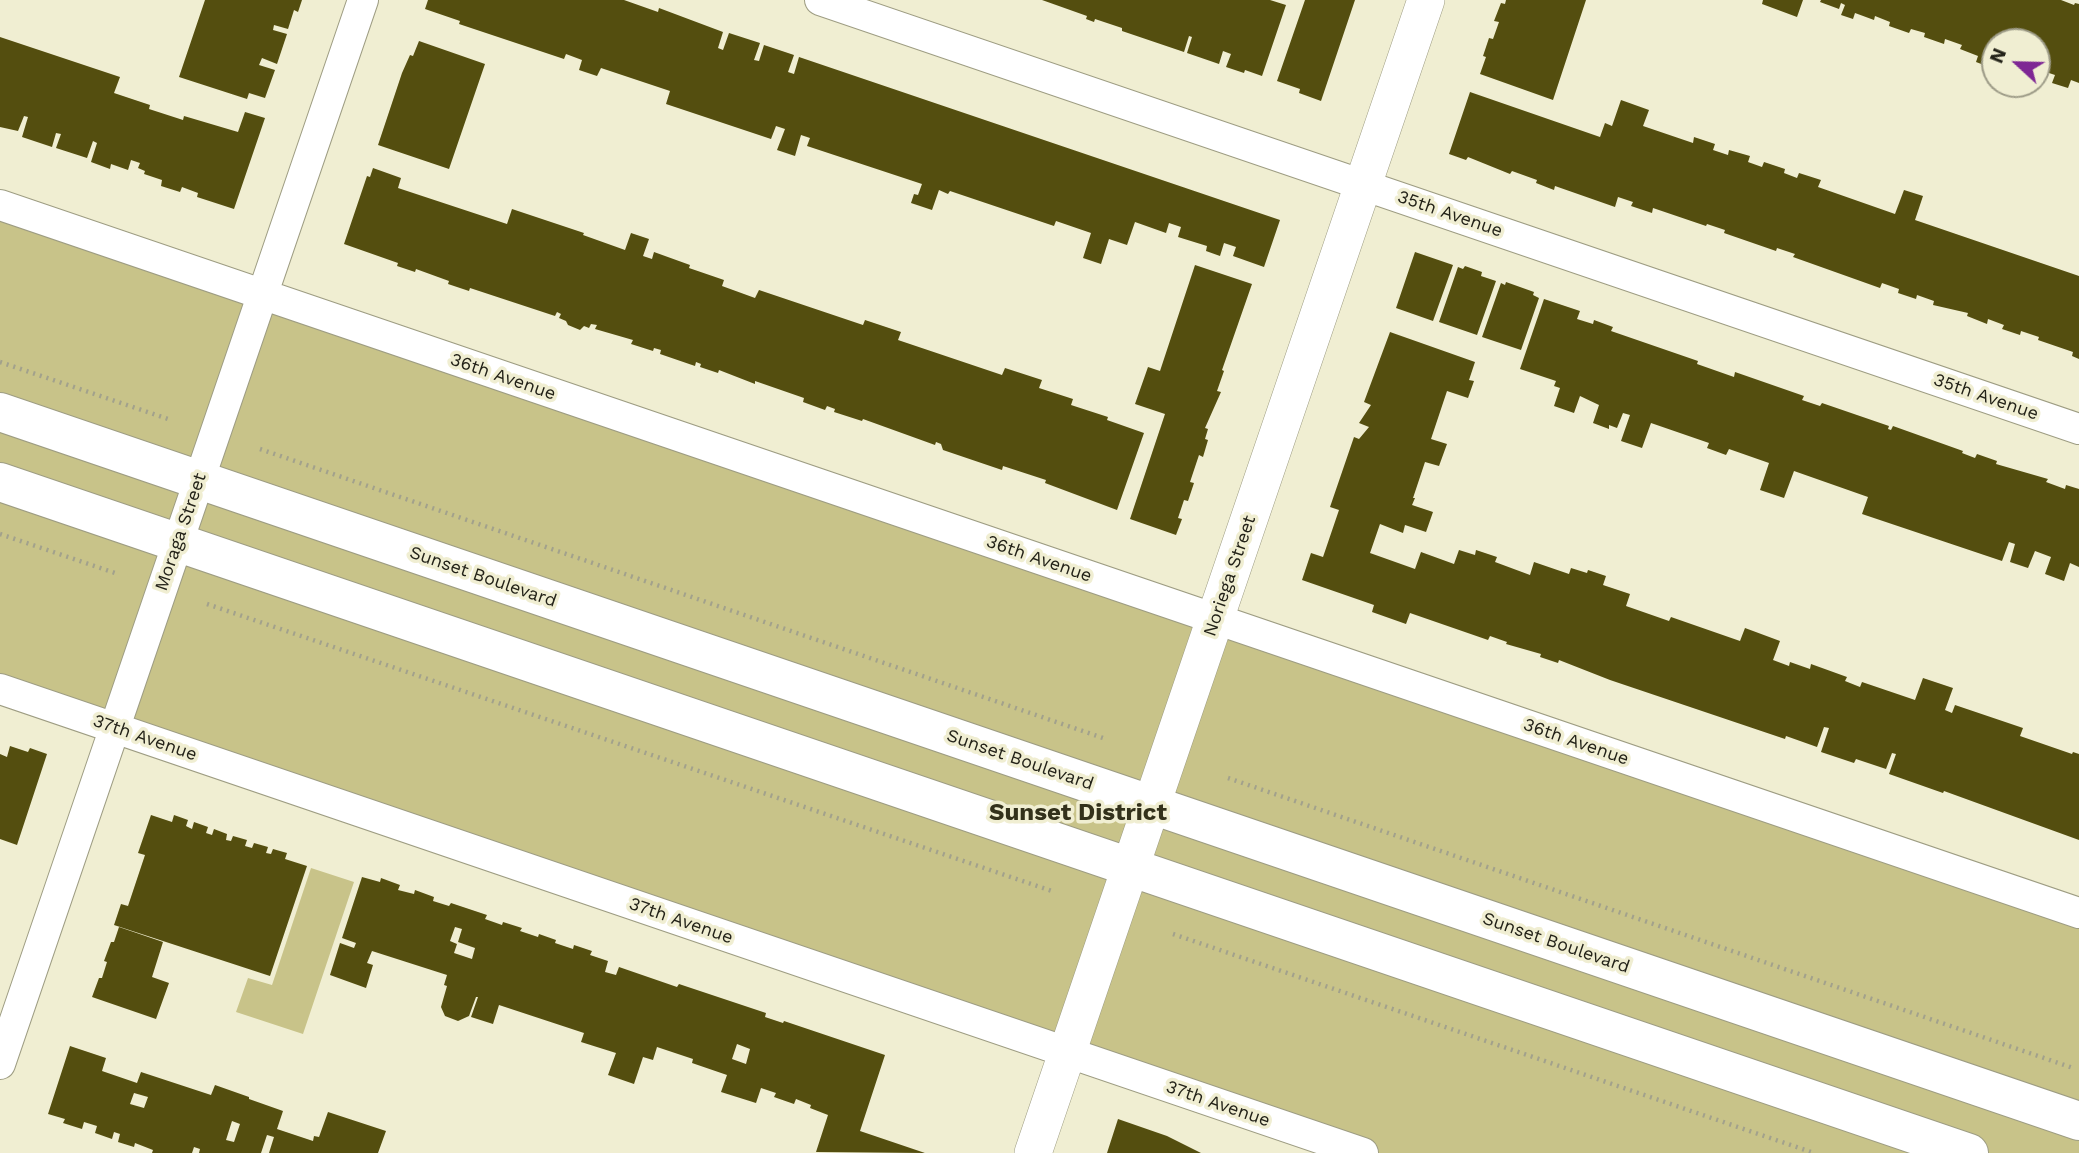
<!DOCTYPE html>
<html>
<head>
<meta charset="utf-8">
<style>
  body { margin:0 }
  #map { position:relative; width:2079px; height:1153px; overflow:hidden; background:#f0eed2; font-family:"Work Sans",sans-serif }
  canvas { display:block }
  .north { position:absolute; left:1981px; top:28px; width:70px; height:70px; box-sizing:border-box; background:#f0eed2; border:2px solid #9e9c88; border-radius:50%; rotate:292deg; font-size:19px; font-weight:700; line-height:28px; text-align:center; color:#232218 }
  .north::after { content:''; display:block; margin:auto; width:24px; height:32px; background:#7e2694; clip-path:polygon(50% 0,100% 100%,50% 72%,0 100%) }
</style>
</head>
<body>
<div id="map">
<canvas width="2079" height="1153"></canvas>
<div class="north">N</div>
</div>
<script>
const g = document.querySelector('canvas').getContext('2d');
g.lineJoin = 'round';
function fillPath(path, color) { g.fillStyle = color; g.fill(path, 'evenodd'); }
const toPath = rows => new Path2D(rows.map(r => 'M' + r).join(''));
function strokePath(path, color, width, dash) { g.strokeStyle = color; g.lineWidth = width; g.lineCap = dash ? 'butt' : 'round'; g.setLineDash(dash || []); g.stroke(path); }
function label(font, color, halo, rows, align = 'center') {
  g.font = font + ' "Work Sans",sans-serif'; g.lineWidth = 7; g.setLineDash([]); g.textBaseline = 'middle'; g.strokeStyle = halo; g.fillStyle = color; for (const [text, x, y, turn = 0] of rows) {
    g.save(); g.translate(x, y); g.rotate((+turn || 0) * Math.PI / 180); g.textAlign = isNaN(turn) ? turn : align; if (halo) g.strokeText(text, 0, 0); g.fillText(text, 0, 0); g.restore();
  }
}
fillPath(toPath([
  [0,205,2079,914,2079,1153,1362,1153,0,689],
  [311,868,354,882,303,1034,236,1012,248,978,272,985]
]), '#c8c389');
fillPath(toPath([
  [205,0,302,0,298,12,294,10,288,29,274,25,273,30,287,34,277,64,262,58,259,65,275,70,265,98,249,93,247,99,179,77],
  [428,0,624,0,658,12,659,8,723,32,718,48,723,50,729,33,760,43,754,60,759,61,764,45,794,55,788,72,794,74,799,57,1280,220,1264,267,1233,256,1236,247,1224,243,1220,256,1206,251,1207,246,1178,237,1181,227,1169,223,1166,233,1135,222,1127,245,1109,239,1101,264,1083,258,1091,233,1056,221,1054,226,950,191,948,194,939,190,932,210,911,203,914,194,918,195,922,184,807,146,810,138,801,135,795,156,777,150,785,129,776,126,771,139,666,104,670,91,601,68,597,76,579,70,582,60,566,54,564,59,459,24,460,21,425,9],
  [1042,0,1270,0,1286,5,1262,76,1245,70,1244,73,1226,67,1231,54,1223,51,1219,64,1187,53,1192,37,1189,36,1184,52,1122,31,1122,28,1095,19,1094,22,1086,19,1087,16],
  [1305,0,1355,0,1321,101,1299,93,1300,89,1277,81],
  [1506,0,1586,0,1553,100,1480,74,1486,57,1483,56,1489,38,1493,39,1499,22,1494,21,1501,3,1505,4],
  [1763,0,1803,0,1797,17,1762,4],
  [1821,0,2061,0,2074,5,2075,3,2079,4,2079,83,2071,80,2068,88,2052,83,2055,75,2037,69,2037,42,1995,42,1995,61,1992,68,1976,62,1978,56,1960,49,1962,45,1945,39,1944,44,1924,37,1925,33,1911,29,1909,33,1889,26,1890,22,1875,16,1874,20,1855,13,1853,19,1841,15,1845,5,1841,3,1839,9,1820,2],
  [0,37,120,77,114,93,150,105,149,109,183,120,184,116,238,132,245,112,265,118,234,209,197,197,198,193,182,187,180,192,161,186,162,180,144,174,145,171,138,168,140,163,131,160,128,170,111,164,110,169,91,162,97,143,93,141,87,158,56,148,61,134,56,133,52,147,22,137,28,117,24,116,18,131,0,127],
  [419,41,485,64,449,169,378,145,402,73,410,55,413,56],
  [1470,92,1600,137,1605,123,1612,126,1621,100,1649,110,1643,126,1693,143,1694,137,1715,144,1713,150,1728,155,1729,150,1750,156,1748,162,1762,167,1764,162,1785,169,1784,173,1797,178,1799,173,1821,180,1818,187,1895,214,1904,190,1923,196,1915,220,2079,276,2079,359,2072,356,2073,352,2038,340,2039,337,2021,331,2020,335,2002,329,2004,325,1988,319,1987,324,1967,316,1968,313,1933,305,1934,301,1917,295,1916,299,1898,293,1899,289,1882,283,1880,288,1793,257,1795,254,1777,248,1776,251,1724,233,1725,230,1707,224,1706,226,1653,208,1652,213,1631,206,1633,202,1618,197,1615,207,1555,186,1554,190,1536,183,1537,180,1512,171,1510,174,1468,157,1466,160,1449,154],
  [373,168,401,178,398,188,507,224,512,209,584,233,583,235,625,250,631,233,649,239,643,256,652,259,654,252,690,265,689,268,724,280,722,286,755,298,759,290,863,325,865,320,901,332,898,340,1002,375,1005,368,1042,380,1039,388,1073,399,1071,405,1108,417,1107,420,1144,433,1117,510,1045,483,1046,480,1003,466,1002,470,943,450,941,444,936,442,935,445,863,419,862,421,834,412,835,409,827,406,825,410,803,402,804,398,755,381,755,384,719,370,718,373,700,367,701,364,696,362,695,366,660,354,661,350,654,348,653,351,631,344,633,340,595,329,597,325,591,324,589,328,584,326,580,330,568,325,566,321,559,318,561,314,557,312,555,316,470,288,469,291,448,284,449,281,416,269,415,272,397,266,398,263,344,244,367,176,370,177],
  [1415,252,1453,265,1433,321,1396,308],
  [1195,265,1252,284,1222,370,1224,371,1217,391,1221,392,1205,428,1208,429,1205,439,1208,440,1203,457,1199,455,1190,482,1194,483,1188,501,1184,500,1178,518,1182,519,1176,535,1130,519,1165,414,1135,404,1148,367,1160,371],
  [1465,266,1482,272,1481,276,1496,281,1477,335,1439,322,1458,267,1463,269],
  [1506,282,1534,292,1533,295,1539,298,1521,350,1482,337,1501,283,1505,285],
  [1544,299,1580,311,1577,319,1593,324,1594,320,1613,327,1611,331,1698,361,1697,364,1734,377,1735,372,1804,396,1802,400,1820,406,1822,403,1889,426,1888,429,1891,430,1893,426,1963,451,1962,453,1975,458,1977,454,1997,461,1996,464,2048,479,2046,482,2065,489,2066,485,2079,489,2079,567,2070,563,2064,581,2045,574,2051,557,2035,551,2028,568,2010,562,2015,544,2009,542,2002,561,1862,514,1868,497,1794,471,1784,498,1760,490,1769,463,1729,449,1726,455,1707,448,1709,443,1651,423,1642,448,1621,441,1630,415,1623,413,1617,428,1609,425,1609,429,1593,423,1599,405,1580,396,1574,413,1554,406,1560,388,1554,386,1556,381,1520,369],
  [1390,332,1475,362,1469,380,1474,381,1468,398,1447,391,1431,439,1447,444,1439,466,1425,462,1413,498,1415,498,1412,505,1433,512,1426,532,1405,525,1403,533,1380,524,1370,553,1415,569,1421,552,1454,564,1459,550,1475,555,1476,550,1497,557,1495,562,1530,575,1534,562,1569,574,1571,568,1587,573,1588,570,1606,576,1603,585,1630,594,1626,606,1669,621,1671,617,1740,641,1745,628,1780,641,1773,660,1789,666,1790,662,1810,669,1811,664,1847,677,1845,681,1860,687,1862,682,1915,700,1923,678,1953,688,1945,710,1952,713,1955,705,2023,728,2020,736,2072,754,2073,752,2079,754,2079,840,1944,791,1943,793,1889,774,1896,754,1892,753,1886,769,1856,759,1854,763,1821,752,1829,728,1824,727,1817,747,1786,736,1785,739,1610,680,1559,660,1558,663,1540,657,1541,654,1506,644,1507,642,1490,636,1488,640,1410,613,1406,624,1372,612,1374,605,1302,580,1311,553,1323,557,1339,510,1330,507,1354,437,1359,439,1369,427,1359,423,1371,405,1364,402],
  [10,746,28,752,30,748,47,754,17,845,0,839,0,754,7,757],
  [151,815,172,822,174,815,188,820,186,826,192,829,194,822,208,827,206,833,212,835,214,829,227,834,226,840,231,841,233,836,247,840,245,846,252,848,254,843,268,847,266,853,271,854,273,849,287,853,285,859,307,866,270,976,114,925,121,904,128,906,145,855,138,853],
  [362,877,380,882,381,878,400,885,398,890,414,894,415,890,434,897,433,901,449,906,451,903,487,915,485,919,502,925,503,922,522,928,520,931,538,937,539,934,556,940,555,943,573,949,574,945,592,951,590,955,608,961,605,972,616,975,619,967,677,987,679,984,766,1013,765,1017,783,1023,784,1021,885,1055,860,1131,925,1153,816,1152,828,1115,810,1108,811,1105,796,1099,794,1104,774,1097,776,1093,761,1088,756,1103,721,1092,727,1075,692,1063,693,1059,657,1047,653,1060,643,1057,634,1084,608,1075,616,1053,581,1042,584,1033,499,1005,493,1024,471,1017,478,997,476,997,469,1016,458,1021,445,1016,441,1007,447,986,444,985,447,975,372,951,367,963,373,965,366,988,330,975,340,943,354,948,356,943,342,938],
  [455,927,462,929,458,942,475,948,472,959,454,953,457,944,450,941],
  [737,1044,750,1049,746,1064,732,1059],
  [119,927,163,942,152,977,169,983,156,1019,92,997,99,978,102,978,107,962,104,961,111,942,114,942],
  [70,1046,106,1058,102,1071,137,1083,141,1072,211,1095,215,1085,249,1097,249,1099,283,1111,277,1129,313,1141,314,1136,319,1137,328,1112,386,1131,378,1153,269,1153,274,1137,267,1135,261,1153,199,1153,200,1149,194,1147,192,1153,152,1153,153,1150,135,1143,134,1147,118,1142,120,1134,114,1132,112,1139,95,1133,97,1126,84,1122,82,1129,63,1123,65,1119,48,1114],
  [134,1093,148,1097,144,1108,130,1104],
  [232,1121,240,1124,234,1142,226,1140],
  [1118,1119,1167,1136,1201,1153,1107,1153]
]), '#544e0f');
const minor = toPath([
  [820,0,2079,429],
  [0,205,2079,913],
  [0,689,1363,1153],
  [0,1064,363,0]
]);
const tertiary = toPath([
  [1033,1153,1426,0]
]);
const secondary = toPath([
  [0,412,2079,1121],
  [0,482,1969,1153]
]);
strokePath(minor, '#9e9d83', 32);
strokePath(tertiary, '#9e9d83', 38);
strokePath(secondary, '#9e9d83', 40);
strokePath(toPath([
  [0,362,168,419],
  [260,449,1106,739],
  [0,534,115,573],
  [207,604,1052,891],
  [1228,778,2073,1068],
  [1173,934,1814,1153]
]), '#a2a18c', 4.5, [2, 5]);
strokePath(minor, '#fff', 30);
strokePath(tertiary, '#fff', 37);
strokePath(secondary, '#fff', 38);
label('18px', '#232218', '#f0eed2', [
  ["35th Avenue",1450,214,19],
  ["36th Avenue",503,377,19],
  ["35th Avenue",1986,397,19],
  ["Moraga Street",181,532,-71],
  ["36th Avenue",1039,559,19],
  ["Noriega Street",1230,576,-71],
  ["Sunset Boulevard",483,577,19],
  ["37th Avenue",145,738,19],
  ["36th Avenue",1576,742,19],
  ["Sunset Boulevard",1020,760,19],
  ["37th Avenue",681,921,19],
  ["Sunset Boulevard",1556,943,19],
  ["37th Avenue",1218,1104,19]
]);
label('bold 24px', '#33311b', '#f0eed2', [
  ["Sunset District",1078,813]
]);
</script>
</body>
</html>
